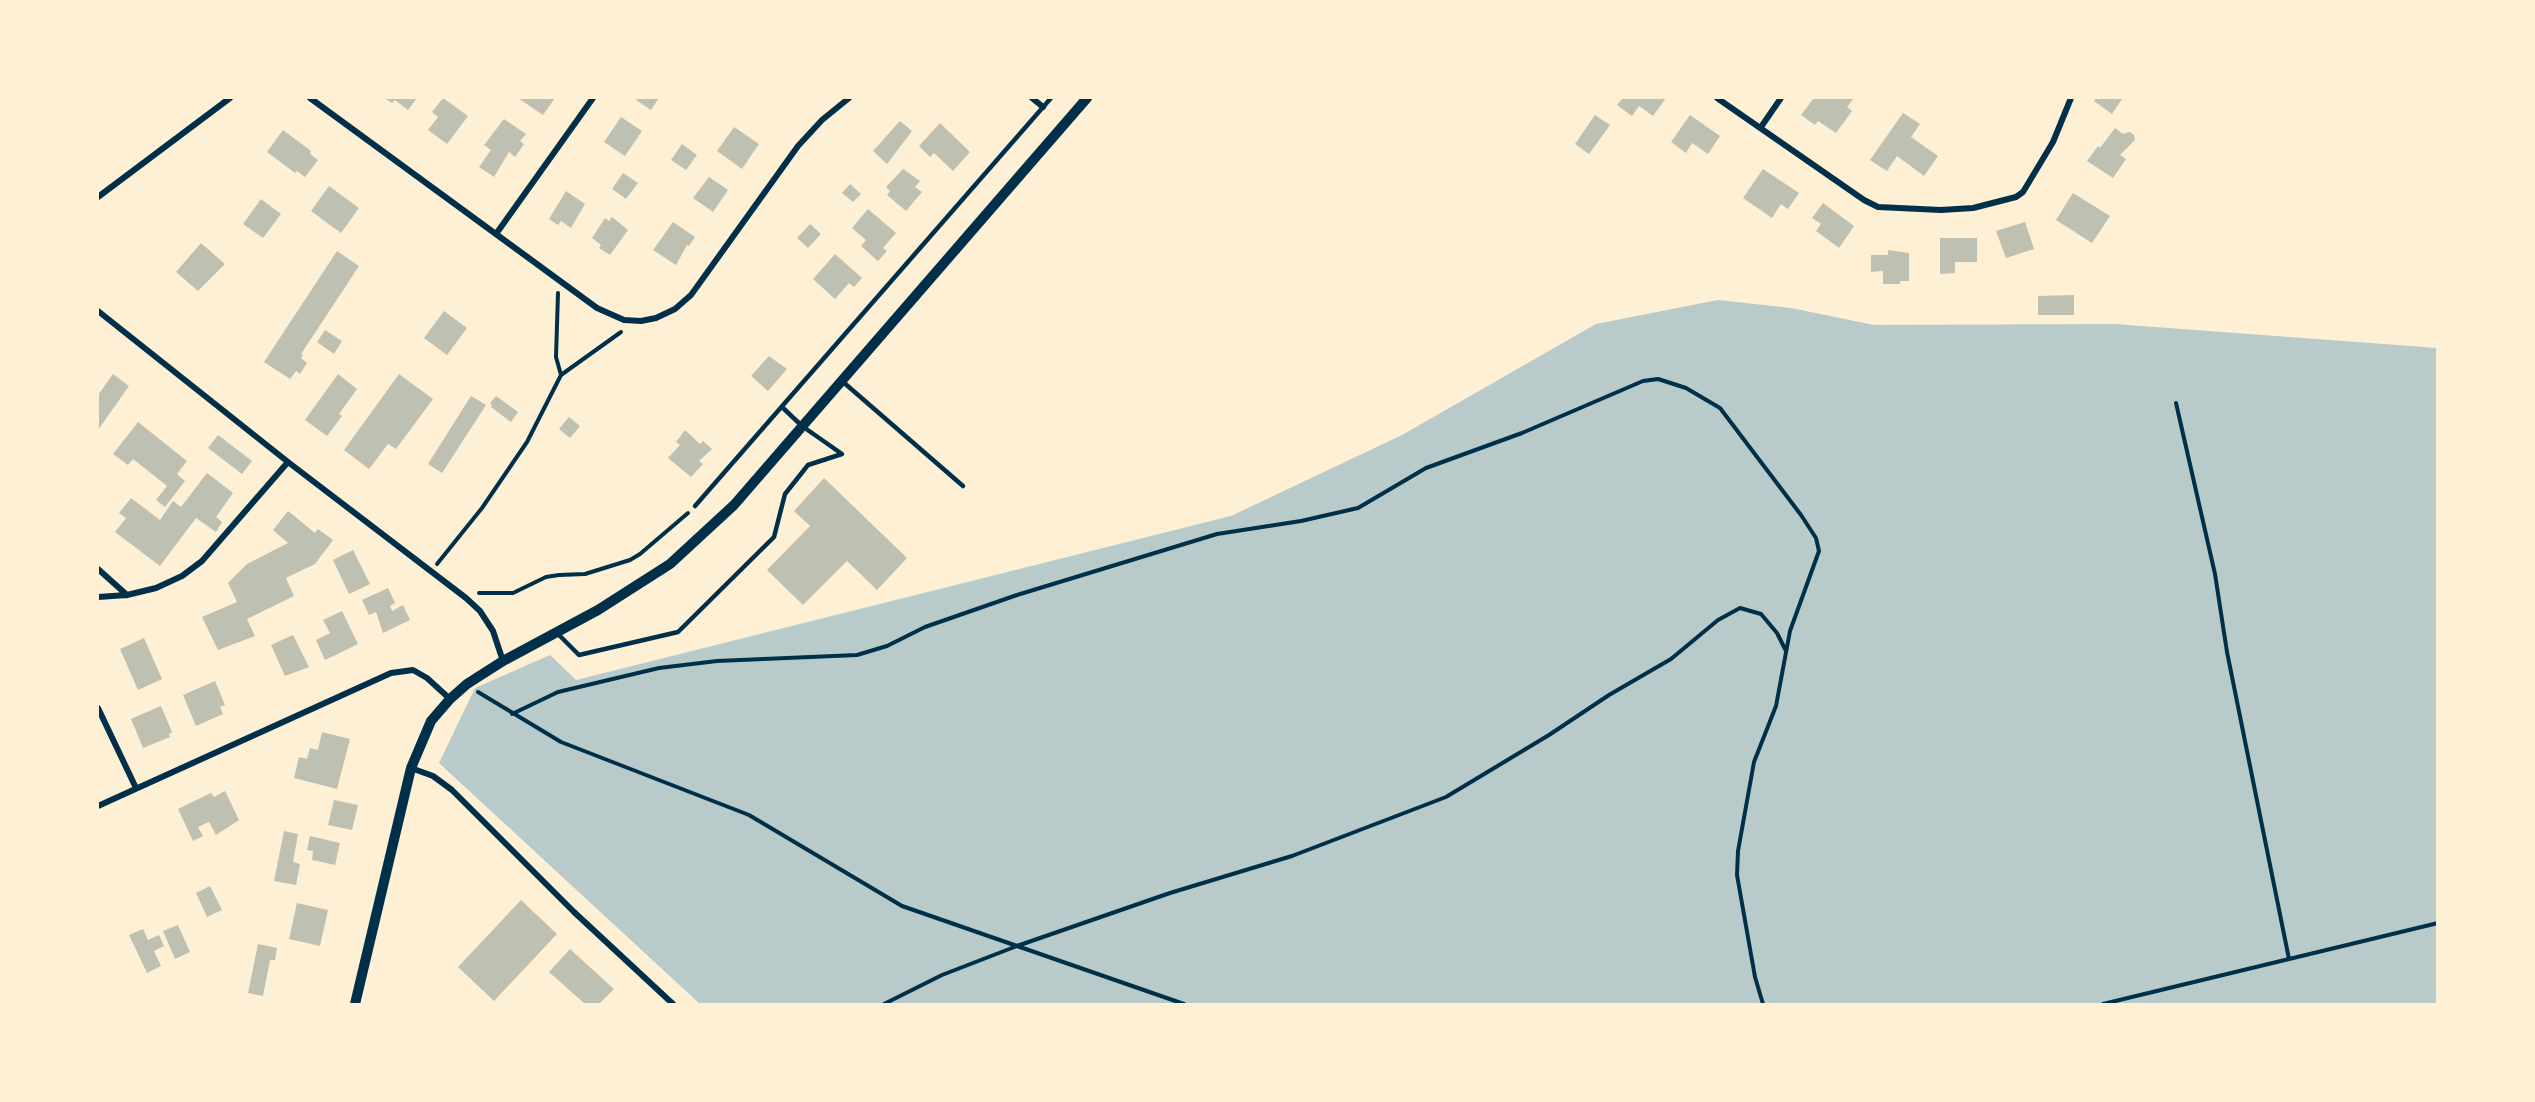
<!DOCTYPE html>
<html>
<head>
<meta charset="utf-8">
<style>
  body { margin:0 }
  #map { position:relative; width:2535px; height:1102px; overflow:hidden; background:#fdf0d5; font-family:Montserrat,sans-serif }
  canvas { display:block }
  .frame { position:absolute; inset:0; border:99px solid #fdf0d5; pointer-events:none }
</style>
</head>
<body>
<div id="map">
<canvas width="2535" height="1102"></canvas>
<div class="frame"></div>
</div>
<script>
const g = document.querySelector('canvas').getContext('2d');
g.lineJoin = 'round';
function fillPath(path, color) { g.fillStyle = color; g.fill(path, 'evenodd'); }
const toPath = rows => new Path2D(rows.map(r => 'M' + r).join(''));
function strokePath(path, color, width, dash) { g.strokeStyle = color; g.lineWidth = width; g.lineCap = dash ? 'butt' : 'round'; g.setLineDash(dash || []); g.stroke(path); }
fillPath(toPath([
  [1718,300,1791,308,1874,325,2115,324,2437,348,2437,1004,700,1004,439,763,475,688,550,655,576,680,1231,516,1402,435,1596,324]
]), '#b9caca');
fillPath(toPath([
  [384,98,417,98,408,110,395,100,392,103],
  [443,98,468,116,447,144,428,130,438,117,432,112],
  [518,98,555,98,543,115],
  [638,98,659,98,651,110,636,100],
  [1623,98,1666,98,1653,116,1639,106,1632,116,1617,105],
  [1814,98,1854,98,1847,107,1852,111,1836,133,1818,121,1815,125,1801,115],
  [2096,98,2119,98,2122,99,2112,114,2094,101],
  [1903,113,1920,124,1911,137,1938,156,1924,176,1897,156,1887,171,1870,160],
  [1595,115,1610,125,1589,154,1575,144],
  [1690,115,1720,136,1708,154,1692,143,1686,153,1671,142],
  [621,117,642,131,625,156,604,142],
  [504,119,526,134,520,141,524,144,515,157,509,152,494,177,479,167,491,150,484,145],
  [900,121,912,131,887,164,873,151],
  [940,123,970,152,953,171,934,153,930,157,919,146],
  [734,127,759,144,742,169,717,151],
  [2115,128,2123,134,2130,132,2134,135,2135,140,2120,155,2126,159,2113,178,2087,161,2098,146,2100,148],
  [283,130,311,151,310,154,318,160,305,177,297,171,295,173,267,152],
  [682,144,697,155,686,170,671,160],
  [903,169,920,181,915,187,922,192,906,211,887,195,890,191,886,187],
  [1763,169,1799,193,1788,209,1781,204,1772,218,1743,198],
  [623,173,638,183,626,199,612,189],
  [709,177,728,190,713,212,693,198],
  [850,184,861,194,853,202,842,193],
  [329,186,359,208,341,233,311,211],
  [566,191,585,204,571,228,561,221,558,225,549,219],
  [2073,193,2110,216,2092,243,2056,220],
  [261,199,281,214,263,238,243,224],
  [1823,203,1854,226,1839,248,1816,231,1821,224,1812,218],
  [868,209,896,233,883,248,887,251,878,261,861,246,866,240,852,228],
  [612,217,628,230,610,255,599,248,601,245,592,238,605,218,609,221],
  [673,222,695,237,689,246,687,245,676,265,653,250],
  [2025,222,2034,249,2006,258,1996,231],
  [810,224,821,234,808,248,797,238],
  [1940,238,1977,238,1977,262,1955,262,1955,273,1940,274],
  [201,243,225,264,198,291,176,272],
  [1888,250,1909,253,1909,281,1900,281,1900,284,1883,284,1883,271,1871,272,1871,255,1888,255],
  [337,251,359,266,301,354,303,355,301,358,307,363,300,374,296,371,290,379,264,362],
  [835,254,862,278,854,287,849,283,835,299,813,279],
  [2074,295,2074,315,2038,315,2038,296],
  [444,311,467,328,447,355,424,338],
  [325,330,342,341,334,354,317,342],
  [769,356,787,369,768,391,751,376],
  [113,374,129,386,98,430,98,395],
  [338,374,357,389,339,414,342,416,327,436,305,420],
  [399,374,433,399,396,449,388,444,369,469,344,450],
  [471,396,486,405,442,473,428,464],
  [496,396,518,412,511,422,491,407,492,405,490,403],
  [569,417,580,426,570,438,559,429],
  [138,422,187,461,177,474,185,481,165,507,156,500,167,486,133,459,128,465,113,454],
  [685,430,700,444,703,441,712,449,699,461,703,464,691,477,668,458,680,445,676,442],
  [218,435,252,461,242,474,208,448],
  [207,473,233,493,216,517,222,522,216,532,196,518,160,566,115,532,126,518,119,513,131,498,160,520,173,501,181,507],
  [824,478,907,558,877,590,847,561,803,605,767,570,810,526,794,511],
  [288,511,315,533,318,529,333,540,315,564,286,578,294,596,247,619,255,636,218,650,202,617,237,602,228,583,247,564,288,543,273,530],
  [353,550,370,584,349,594,333,560],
  [388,588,395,603,390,606,392,611,403,605,410,620,383,633,376,612,369,615,362,600],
  [342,611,358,644,325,660,316,640,330,633,323,620],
  [293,635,309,667,285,676,271,645],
  [144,638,162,679,138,690,120,649],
  [215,681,225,705,220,707,223,714,196,726,183,695],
  [161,706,172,732,169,734,170,737,143,748,131,719],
  [322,732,350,739,337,789,294,778,299,757,307,759,310,748,318,750],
  [225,791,239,820,216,835,209,822,198,827,203,836,193,841,178,809,211,793,214,797],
  [334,800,358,805,352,830,328,825],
  [284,831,298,834,293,862,300,864,296,885,274,881],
  [310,836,340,843,335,865,312,860,313,851,307,850],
  [210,886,222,910,207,917,196,893],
  [521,900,557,934,494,1001,458,967],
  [297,903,328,910,320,946,289,939],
  [178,925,190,952,175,959,163,931],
  [143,929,148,940,159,935,164,946,154,951,161,966,147,973,129,935],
  [258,944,277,948,275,960,270,960,263,996,248,993],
  [570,949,614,989,599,1004,585,1004,549,972]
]), '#bec0b2');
strokePath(toPath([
  [558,293,556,357,561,375],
  [2176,403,2215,574,2227,652,2289,959],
  [437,564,482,508,527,442,561,375,621,332],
  [479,593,513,593,546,577,559,575,585,574,630,560,640,554,688,513],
  [478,692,561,742,749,815,902,906,1184,1004],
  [512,714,558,692,659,668,717,661,857,655,887,646,925,627,1017,595,1217,534,1301,521,1358,508,1426,468,1522,433,1643,381,1658,379,1686,388,1720,408,1801,515,1816,538,1819,551,1790,631,1776,706,1754,762,1738,851,1737,875,1755,977,1763,1004],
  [884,1004,942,975,1017,946,1170,893,1292,856,1446,797,1549,735,1609,695,1671,659,1718,620,1740,608,1761,614,1777,633,1786,651],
  [2103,1004,2438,923]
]), '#003049', 4);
strokePath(toPath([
  [842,381,963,486],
  [695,506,1051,98],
  [557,633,579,655,678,632,774,537,785,494,808,465,842,454,802,426,782,407]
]), '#003049', 4.5);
strokePath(toPath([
  [310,98,597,308,624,320,641,321,656,318,675,309,691,295,798,146,822,120,849,98],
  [1032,98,1043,107],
  [1717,98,1864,200,1878,207,1941,210,1973,208,2016,197,2023,192,2053,142,2071,98],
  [1761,127,1781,98],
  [98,197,230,98],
  [496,234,593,98],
  [98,311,288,462,466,598,480,611,493,631,503,661],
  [98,569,127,595],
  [98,597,127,595,156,588,182,576,202,561,288,462],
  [98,708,136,788],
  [411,768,433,776,452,790,574,912,673,1004],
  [98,806,391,673,413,670,427,678,450,699]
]), '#003049', 6);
strokePath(toPath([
  [355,1004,411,768,431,721,450,699,467,684,503,661,598,610,670,564,734,505,1087,98]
]), '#003049', 10);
</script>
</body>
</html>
